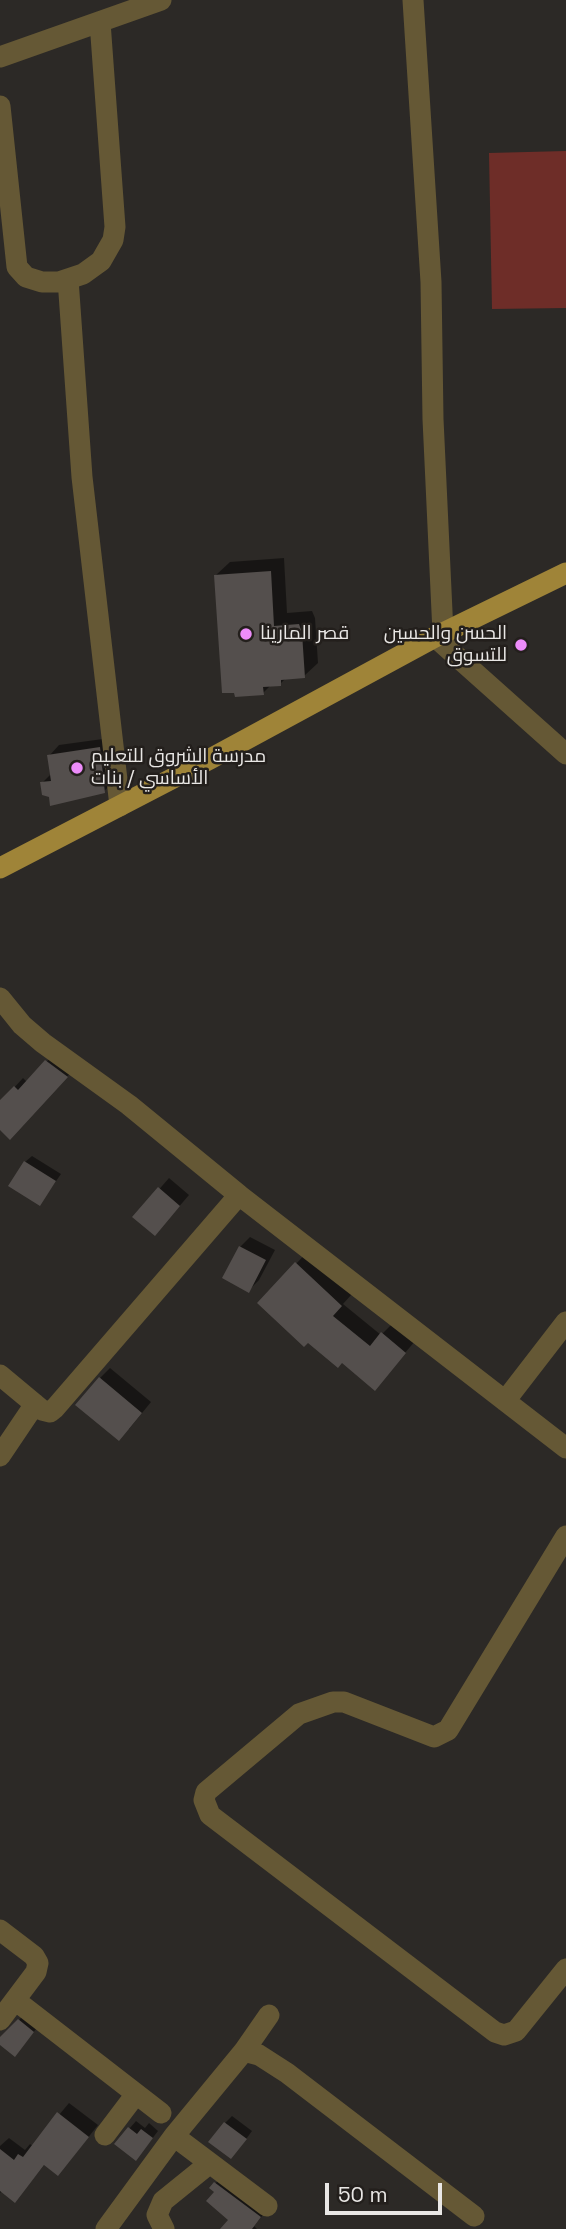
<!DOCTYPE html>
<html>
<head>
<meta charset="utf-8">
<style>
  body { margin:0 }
  #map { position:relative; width:566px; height:2229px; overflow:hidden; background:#2c2926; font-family:"Space Grotesk",sans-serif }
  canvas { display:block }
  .scale { position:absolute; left:325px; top:2183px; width:117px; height:32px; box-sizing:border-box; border:4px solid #e9e7e5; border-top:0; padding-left:9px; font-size:21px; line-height:24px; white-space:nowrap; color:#e9e7e5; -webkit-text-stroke:5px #231f1c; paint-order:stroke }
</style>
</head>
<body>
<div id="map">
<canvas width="566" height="2229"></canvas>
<div class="scale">50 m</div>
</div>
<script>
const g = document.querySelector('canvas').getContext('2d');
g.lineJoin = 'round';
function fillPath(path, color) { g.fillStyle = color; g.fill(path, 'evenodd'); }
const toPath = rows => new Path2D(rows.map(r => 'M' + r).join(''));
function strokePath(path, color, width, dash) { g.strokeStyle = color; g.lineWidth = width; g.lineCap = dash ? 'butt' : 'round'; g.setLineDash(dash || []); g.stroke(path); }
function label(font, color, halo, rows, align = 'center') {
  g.font = font + ' "Space Grotesk",Cairo,sans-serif'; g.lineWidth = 5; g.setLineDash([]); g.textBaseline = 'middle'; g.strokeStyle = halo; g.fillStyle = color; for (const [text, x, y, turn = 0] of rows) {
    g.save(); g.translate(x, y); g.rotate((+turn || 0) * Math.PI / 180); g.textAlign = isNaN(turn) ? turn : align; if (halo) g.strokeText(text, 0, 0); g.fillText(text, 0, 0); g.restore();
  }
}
fillPath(toPath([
  [566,151,566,308,492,309,489,153]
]), '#6e2d28');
fillPath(toPath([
  [284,558,287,613,312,611,315,618,318,663,304,676,287,677,280,684,271,685,263,693,216,575,230,562],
  [110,738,115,781,104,791,51,795,42,783,51,774,49,756,59,745],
  [55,1053,75,1068,19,1129,0,1128,0,1103,23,1078,27,1082],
  [32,1156,61,1174,40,1204,25,1162],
  [169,1178,189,1195,165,1223,135,1217],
  [250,1237,275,1250,259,1280,248,1291,240,1247],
  [307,1252,352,1294,343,1304,381,1335,394,1322,416,1340,375,1388,296,1264],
  [110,1368,151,1402,129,1429,100,1378],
  [25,2013,40,2024,21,2048,0,2043],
  [69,2103,98,2125,68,2163,45,2164,15,2201,2,2191,0,2193,0,2146,9,2138,25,2150,30,2144,33,2146],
  [232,2116,252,2131,238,2150,225,2123],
  [136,2121,145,2128,149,2123,158,2131,142,2152,116,2144],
  [225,2173,270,2206,254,2226,257,2229,222,2229,230,2220,216,2192,215,2184]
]), '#0007');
fillPath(toPath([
  [271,571,274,626,299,624,302,633,305,678,281,680,281,686,263,687,264,695,235,697,234,693,222,693,214,575],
  [100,747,105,793,50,806,49,797,42,795,40,782,51,781,47,755],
  [45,1060,68,1077,10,1140,0,1130,0,1100,14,1086,18,1090],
  [24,1161,56,1181,40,1206,8,1186],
  [158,1187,180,1206,155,1236,132,1217],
  [239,1246,266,1260,249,1293,222,1278],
  [295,1262,342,1306,333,1316,370,1346,381,1332,406,1353,375,1391,342,1363,338,1368,308,1343,304,1347,257,1303],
  [99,1377,142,1413,119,1441,75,1405],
  [18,2019,34,2032,15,2057,0,2045,0,2037],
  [57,2112,89,2137,58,2176,44,2165,15,2203,0,2191,0,2149,14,2160,18,2154,23,2157],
  [224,2122,247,2139,231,2159,208,2142],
  [128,2127,137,2134,141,2129,153,2138,136,2161,114,2144],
  [214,2182,261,2217,252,2229,220,2229,228,2220,206,2201,214,2192,209,2188]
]), '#544f4d');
strokePath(toPath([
  [413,0,431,282,433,419,443,633],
  [0,57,161,0],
  [0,106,17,267,26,277,42,282,59,282,83,274,101,261,113,240,115,227,100,22],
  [68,279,82,477,120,806],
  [435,637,566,754],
  [0,998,22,1025,43,1043,129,1105,239,1195,566,1448],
  [0,1375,42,1410,50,1412,55,1408,239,1195],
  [505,1401,566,1322],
  [0,1456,35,1404],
  [566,1536,448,1730,434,1737,344,1702,333,1702,299,1714,206,1792,204,1800,210,1815,495,2032,504,2035,516,2031,566,1969],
  [0,1930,34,1956,38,1963,36,1972,0,2020],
  [15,2000,161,2113],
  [244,2051,259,2055,287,2073,474,2216],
  [105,2135,136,2094],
  [174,2136,244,2051,269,2015],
  [106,2229,174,2136,267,2206],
  [164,2229,157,2215,163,2201,210,2163]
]), '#655835', 21);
strokePath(toPath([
  [0,868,210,759,435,637,566,573]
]), '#9f8438', 21);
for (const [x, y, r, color] of [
  [246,634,7,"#ed8cfa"],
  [521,645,7,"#ed8cfa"],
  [77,768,7,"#ed8cfa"]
]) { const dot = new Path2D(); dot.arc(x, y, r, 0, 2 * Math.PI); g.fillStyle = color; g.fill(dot); strokePath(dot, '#231f1c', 2.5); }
label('19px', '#e9e7e5', '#231f1c', [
  ["قصر المارينا",260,634],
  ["الحسن والحسين",507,634,"right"],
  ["للتسوق",507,656,"right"],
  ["مدرسة الشروق للتعليم",91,757],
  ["الأساسي / بنات",91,779]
], 'left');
</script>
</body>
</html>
